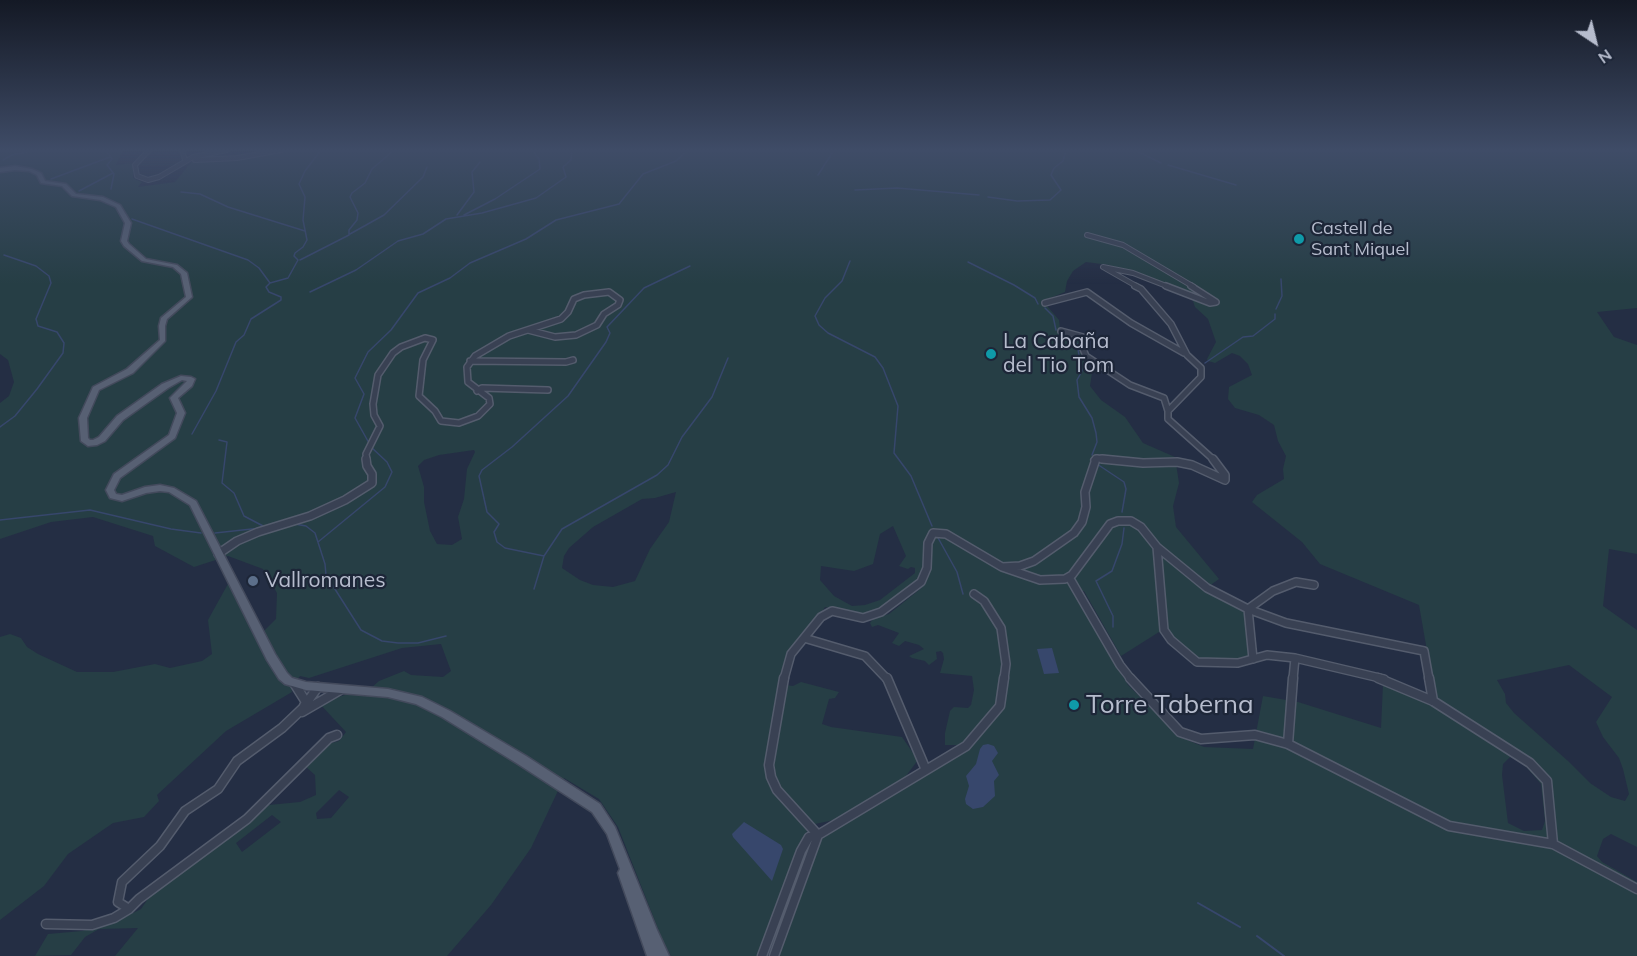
<!DOCTYPE html>
<html>
<head>
<meta charset="utf-8">
<style>
  body { margin:0 }
  #map { position:relative; width:1637px; height:956px; overflow:hidden; background:#242e44; font-family:Mulish,sans-serif }
  canvas { display:block }
  .north { position:absolute; left:1565px; top:12px; width:60px; height:60px; -webkit-text-stroke:4px #1d2638; paint-order:stroke; rotate:145deg; font-size:16px; font-weight:700; line-height:24px; text-align:center; color:#b6bccd }
  .north::after { content:''; display:block; margin:auto; width:21px; height:27px; background:#b6bccd; clip-path:polygon(50% 0,100% 100%,50% 72%,0 100%) }
</style>
</head>
<body>
<div id="map">
<canvas width="1637" height="956"></canvas>
<div class="north">N</div>
</div>
<script>
const g = document.querySelector('canvas').getContext('2d');
g.lineJoin = 'round';
function fillPath(path, color) { g.fillStyle = color; g.fill(path, 'evenodd'); }
const toPath = rows => new Path2D(rows.map(r => 'M' + r).join(''));
function strokePath(path, color, width, dash) { g.strokeStyle = color; g.lineWidth = width; g.lineCap = dash ? 'butt' : 'round'; g.setLineDash(dash || []); g.stroke(path); }
function label(font, color, halo, rows, align = 'center') {
  g.font = font + ' Mulish,sans-serif'; g.lineWidth = 4.5; g.setLineDash([]); g.textBaseline = 'middle'; g.strokeStyle = halo; g.fillStyle = color; for (const [text, x, y, turn = 0] of rows) {
    g.save(); g.translate(x, y); g.rotate((+turn || 0) * Math.PI / 180); g.textAlign = isNaN(turn) ? turn : align; if (halo) g.strokeText(text, 0, 0); g.fillText(text, 0, 0); g.restore();
  }
}
fillPath(toPath([
  [0,150,123,150,116,165,133,163,133,178,142,182,138,187,175,182,192,161,237,159,287,150,1637,150,1637,308,1597,312,1614,337,1637,345,1637,554,1609,549,1603,606,1637,630,1637,847,1611,834,1603,839,1597,856,1602,862,1637,882,1637,956,777,956,818,844,824,837,960,745,945,745,945,733,950,711,954,707,968,708,971,705,974,690,972,676,940,673,944,659,943,653,941,651,936,652,937,659,929,665,925,661,912,658,909,656,924,649,919,645,905,641,899,646,892,643,899,633,878,625,872,627,870,623,874,618,889,614,919,590,923,586,916,583,881,609,863,616,825,607,778,684,793,686,801,682,839,692,835,698,829,699,822,724,831,727,902,737,918,760,903,780,839,819,815,824,807,831,759,956,671,956,662,939,618,827,599,799,564,778,531,848,491,905,447,956,115,956,138,928,99,929,85,937,71,955,35,956,48,934,82,931,121,919,141,909,152,893,269,805,300,802,316,795,315,775,306,767,328,744,339,741,346,732,319,703,345,695,363,695,379,681,404,671,411,675,443,677,451,671,441,644,402,648,309,678,300,676,291,687,292,692,226,731,157,795,159,801,144,817,113,823,68,854,44,886,0,920,0,637,10,634,21,638,27,647,38,654,77,672,113,672,155,664,170,668,202,661,212,654,208,620,229,582,257,638,276,619,277,593,263,569,228,556,194,567,155,546,153,536,93,517,51,522,0,539,0,403,9,396,14,382,8,360,0,354],
  [1086,262,1109,265,1175,287,1192,298,1195,307,1208,319,1216,342,1207,359,1208,361,1215,363,1232,353,1240,356,1248,364,1252,375,1229,387,1228,399,1235,408,1259,415,1274,425,1278,441,1286,456,1283,469,1284,479,1257,495,1252,502,1302,542,1320,564,1419,605,1437,708,1383,684,1381,728,1298,702,1263,696,1253,749,1204,747,1180,737,1128,685,1073,591,1084,591,1121,656,1159,632,1185,657,1230,661,1251,655,1246,610,1205,589,1219,579,1176,527,1173,506,1179,483,1175,457,1143,443,1125,417,1101,400,1090,386,1092,373,1084,360,1078,339,1060,329,1059,320,1043,301,1065,292,1067,281,1073,271],
  [474,450,475,452,467,469,464,499,458,517,462,539,452,545,437,544,430,531,424,502,424,487,418,466,424,460,439,455],
  [676,492,669,522,650,549,635,581,613,587,593,585,580,580,562,568,564,556,569,548,593,527,642,499,655,498],
  [893,526,906,556,899,566,908,569,911,567,915,568,915,573,880,600,865,605,852,606,834,596,820,580,821,566,854,571,873,564,880,534],
  [1569,665,1612,697,1596,722,1603,737,1619,758,1623,769,1629,794,1625,801,1611,797,1590,783,1568,761,1514,713,1506,703,1505,694,1497,680],
  [1510,757,1522,762,1541,784,1545,821,1542,830,1524,831,1508,823,1502,775,1503,764],
  [339,790,349,797,331,818,317,819,316,813],
  [272,815,281,822,242,852,236,843]
]), '#263e45');
fillPath(toPath([
  [1052,648,1059,673,1044,674,1037,649],
  [988,744,994,746,998,753,992,761,999,775,994,781,995,796,983,807,973,809,966,804,965,799,969,786,966,776,976,764,980,749,983,745],
  [744,822,781,845,783,849,772,881,733,837,732,834]
]), '#37476c');
strokePath(toPath([
  [106,150,112,159,107,165,114,174,111,189],
  [1135,150,1161,163],
  [1599,150,1602,151],
  [3,160,12,155,36,150],
  [1168,165,1236,185],
  [818,175,834,150],
  [51,179,110,157],
  [855,190,897,188,979,195],
  [79,191,113,173],
  [181,192,200,194,228,207,305,231],
  [988,197,1017,201,1050,200,1061,190,1051,175,1054,168,1063,161,1066,150],
  [457,215,474,192,472,172,480,162],
  [464,215,495,199,540,169,539,159,532,150],
  [132,219,248,260,259,268,270,283],
  [350,234,384,215,423,177,427,167],
  [300,260,349,235,349,230,357,220,358,213,350,197,352,193,365,183,372,169,394,150],
  [850,261,842,281,825,298,815,316,819,325,828,333,875,357,883,368,898,406,894,453,911,476,932,526],
  [968,262,1014,285,1035,298,1038,304],
  [310,292,356,270,398,241,423,234,446,219,482,213,536,198,566,177,563,167,571,160,572,150],
  [1045,308,1053,316,1056,330],
  [1276,309,1282,296,1281,279],
  [1067,335,1077,344,1082,371,1077,380,1079,397,1092,418,1096,433,1097,442,1092,455],
  [1205,363,1243,337,1253,336,1275,319,1275,314],
  [0,427,15,416,37,389,63,353,64,343,57,332,38,326,36,319,51,283,49,276,36,266,4,255],
  [192,434,216,391,236,342,244,335,251,319,281,300,281,297,269,292,266,287,270,283,288,278,298,260,294,256,295,253,303,247,307,240,303,220,305,197,299,184,305,171,321,150],
  [219,440,227,442,222,483,234,493,244,516,265,527],
  [369,443,355,418,364,394,355,378,368,352,391,330,418,293,450,278,470,263,526,239,556,220,619,204,643,174,676,161,688,150],
  [1097,464,1124,482,1126,489,1122,512],
  [0,520,90,510,171,529,201,533],
  [295,524,306,526,315,533,325,564,326,575,361,630,382,641,398,643,418,643,446,636],
  [215,533,261,528],
  [937,536,957,572,963,594],
  [318,542,385,487,392,472,387,462,371,447],
  [544,556,505,548,497,542,494,532,499,524,487,512,479,476,482,470,512,447,568,396,606,342,610,333,607,327,644,288,690,266],
  [534,589,544,556,562,529,657,475,668,465,682,437,712,397,728,358],
  [1113,627,1113,616,1096,581,1112,571,1122,544,1124,528]
]), '#37476c', 1.5);
strokePath(toPath([
  [1198,903,1240,927],
  [1257,936,1284,956]
]), '#37476c', 2);
const minorFar3 = toPath([
  [149,150,135,165,137,176,148,180,159,177,193,157,227,150],
  [182,150,185,160],
  [195,160,237,158,281,150],
  [1087,235,1123,245,1194,287],
  [1138,287,1103,267,1133,273,1169,287]
]);
const minorFar2 = toPath([
  [1135,286,1141,289,1171,324,1187,355,1201,368,1201,377,1168,411,1168,419,1214,460],
  [1166,286,1210,303,1216,302,1191,286],
  [1045,303,1087,292,1131,323,1184,353],
  [1061,331,1083,337,1083,349,1086,356,1130,385,1164,398,1168,411],
  [470,361,566,362,573,360],
  [477,391,482,388,548,390],
  [367,460,366,454,380,426,374,415,373,404,378,375,393,353,401,347,425,338,433,340,423,360,419,396,435,411,441,421,459,423,478,416,490,404,489,398,468,382,467,367,475,356,509,336,561,319,568,312,574,299,584,295,609,292,620,300,618,305,604,314,597,325,576,335,555,337,528,330],
  [1094,460,1097,458,1115,460]
]);
const minorFar1 = toPath([
  [1102,459,1143,463,1177,462,1192,465,1225,480,1225,475,1213,459],
  [1157,547,1207,588,1248,609,1286,623,1424,651,1429,679],
  [218,554,237,541,258,532,310,516,345,500,372,483,372,474,367,466,366,459],
  [1002,567,1040,580,1065,579,1072,575,1110,524,1118,521,1131,521,1141,527,1157,547,1164,630,1171,640,1197,662,1238,663,1267,655,1295,658,1384,679],
  [1069,577,1120,665,1131,679],
  [974,594,984,601,1001,628,1006,664,1004,679],
  [804,638,865,656,887,679],
  [1253,659,1248,609,1273,591,1296,582,1314,585],
  [784,679,791,654,821,617,832,611,863,618,881,612,921,582,927,568,928,543,933,533,946,534,1002,567,1020,566,1034,561,1074,533,1082,522,1086,507,1085,492,1096,459],
  [1293,679,1295,658]
]);
const minor = toPath([
  [784,678,769,765,771,777,777,790,818,835,966,746,1000,706,1004,678],
  [887,678,926,770],
  [1130,678,1180,732,1201,739,1255,735,1288,744,1449,826,1553,844,1637,889],
  [1378,678,1433,701,1530,763,1547,781,1553,844],
  [1429,678,1433,701],
  [305,705,318,687],
  [302,712,340,690],
  [1288,744,1293,678],
  [129,909,118,902,122,882,160,846,185,811,218,789,237,761,282,728,303,708,306,702,294,683],
  [46,924,92,925,114,918,129,909,139,899,247,819,329,738,337,735],
  [762,956,801,851,809,837,818,835,774,956]
]);
const major = toPath([
  [15,166,32,169,41,173,45,181,66,184,76,194,103,197,120,205,131,223,127,241,129,244,146,259,177,265,187,273,192,297,167,319,165,326,165,341,133,373,99,390,87,418,88,438,90,440,93,440,99,437,117,416,162,384,181,376,191,377,195,379,192,386,178,398,185,413,175,438,120,478,114,490,116,494,122,495,145,487,160,485,174,488,196,501,275,654,287,673,292,678,306,682,388,689,422,697,450,711,526,756,600,804,615,827,657,930,669,956,647,956,618,873,620,869,607,834,592,812,518,764,442,717,416,704,388,697,306,690,285,684,279,679,267,660,190,505,169,492,160,491,146,493,122,501,110,498,106,490,114,474,169,435,177,413,170,398,187,381,182,380,168,388,123,420,105,441,97,445,88,446,81,441,79,418,93,387,127,369,160,340,159,326,161,318,186,297,181,274,173,267,142,261,124,246,121,241,125,223,116,207,100,200,72,196,62,186,41,183,37,175,29,171,15,170,0,172,0,168,15,166]
]);
strokePath(minorFar3, '#545c6d', 6);
strokePath(minorFar2, '#545c6d', 8);
strokePath(minorFar1, '#545c6d', 10);
strokePath(minor, '#545c6d', 11);
strokePath(major, '#434a5c', 3);
strokePath(minorFar3, '#394153', 4);
strokePath(minorFar2, '#394153', 5);
strokePath(minorFar1, '#394153', 7);
strokePath(minor, '#394153', 8);
fillPath(major, '#576073');
const sky = g.createLinearGradient(0, 0, 0, 284);
sky.addColorStop(0, '#141925');
sky.addColorStop(0.53, '#3f4c67');
sky.addColorStop(1, '#3f4c6700');
g.fillStyle = sky;
g.fillRect(0, 0, 1637, 284);
for (const [x, y, r, color] of [
  [1299,239,6,"#0f9aa8"],
  [991,354,6,"#0f9aa8"],
  [253,581,6,"#5c6f8a"],
  [1074,705,6,"#0f9aa8"]
]) { const dot = new Path2D(); dot.arc(x, y, r, 0, 2 * Math.PI); g.fillStyle = color; g.fill(dot); strokePath(dot, '#1d2638', 2); }
label('18px', '#b6bccd', '#1d2638', [
  ["Castell de",1311,229],
  ["Sant Miquel",1311,250]
], 'left');
label('21px', '#b6bccd', '#1d2638', [
  ["La Cabaña",1003,342],
  ["del Tio Tom",1003,366],
  ["Vallromanes",265,581]
], 'left');
label('26px', '#b6bccd', '#1d2638', [
  ["Torre Taberna",1086,705]
], 'left');
</script>
</body>
</html>
